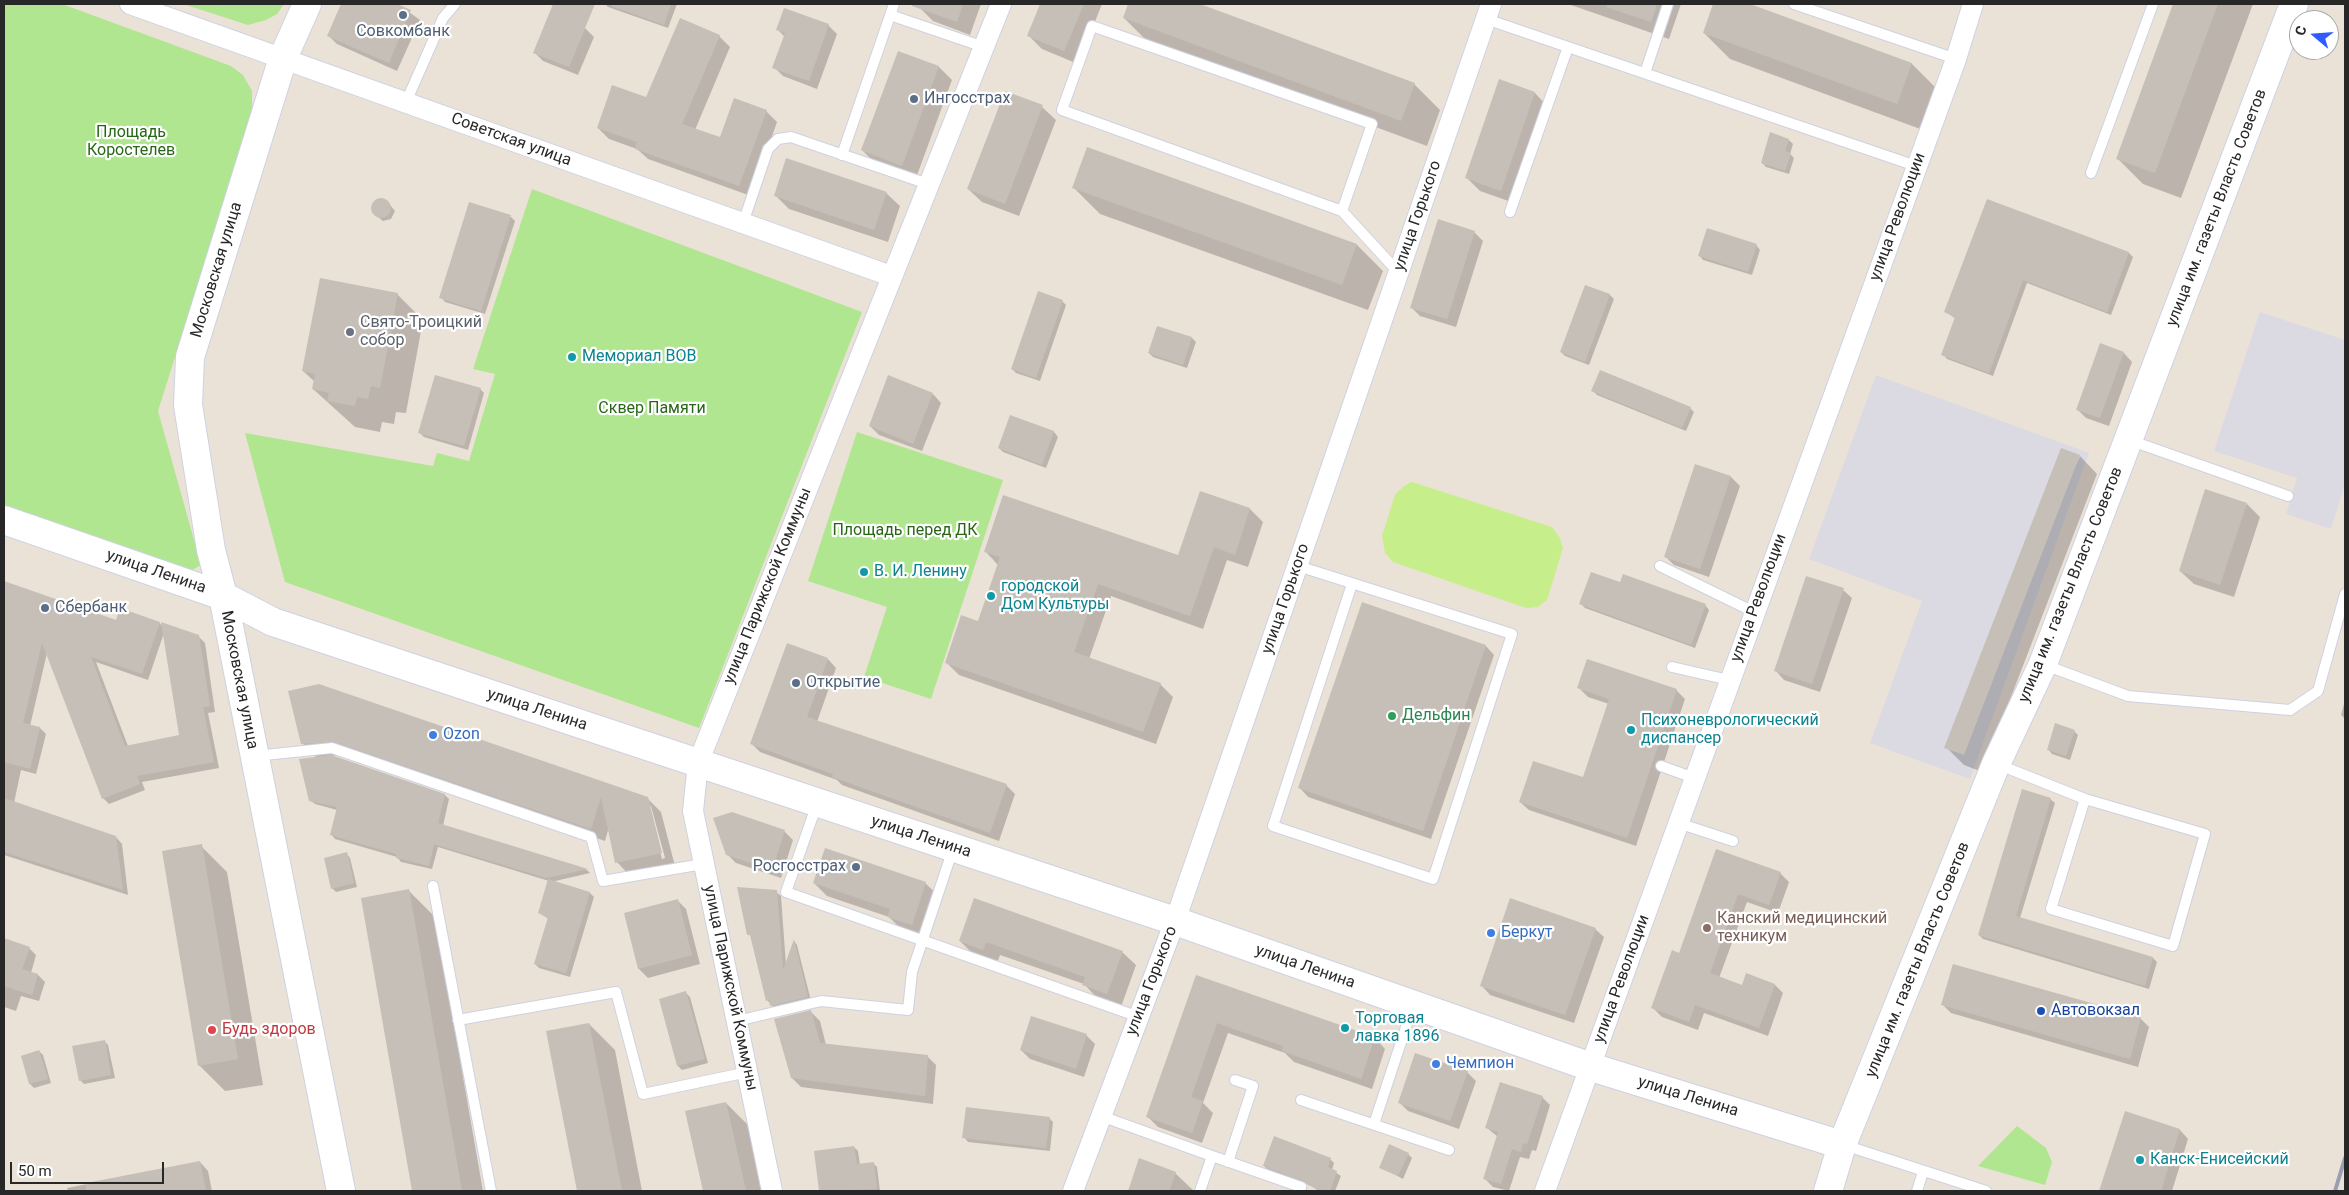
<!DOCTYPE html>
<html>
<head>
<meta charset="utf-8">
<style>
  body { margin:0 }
  #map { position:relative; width:2349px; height:1195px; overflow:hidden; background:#ebe2d7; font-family:Roboto,sans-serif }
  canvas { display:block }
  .frame { position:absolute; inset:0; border:5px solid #272727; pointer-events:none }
  .north { position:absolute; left:2289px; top:10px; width:50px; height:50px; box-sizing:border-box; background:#fff; border:1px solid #a9a9a9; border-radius:50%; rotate:288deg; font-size:14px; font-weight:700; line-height:20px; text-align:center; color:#272727 }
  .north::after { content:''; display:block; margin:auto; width:18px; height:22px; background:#305cff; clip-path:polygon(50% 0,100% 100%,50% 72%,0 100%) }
  .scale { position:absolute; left:10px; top:1162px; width:154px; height:22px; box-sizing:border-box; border:2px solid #272727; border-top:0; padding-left:6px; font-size:15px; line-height:18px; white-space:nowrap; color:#272727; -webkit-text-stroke:4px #fff; paint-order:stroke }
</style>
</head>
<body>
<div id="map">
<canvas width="2349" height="1195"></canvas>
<div class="frame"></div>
<div class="north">С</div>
<div class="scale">50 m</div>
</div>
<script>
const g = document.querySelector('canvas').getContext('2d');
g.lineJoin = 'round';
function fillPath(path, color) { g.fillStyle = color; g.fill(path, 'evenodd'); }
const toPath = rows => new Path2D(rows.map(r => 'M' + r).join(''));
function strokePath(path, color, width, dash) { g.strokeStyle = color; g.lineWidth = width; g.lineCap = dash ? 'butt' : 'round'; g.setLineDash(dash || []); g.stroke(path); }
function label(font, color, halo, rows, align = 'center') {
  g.font = font + ' Roboto,sans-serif'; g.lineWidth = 4.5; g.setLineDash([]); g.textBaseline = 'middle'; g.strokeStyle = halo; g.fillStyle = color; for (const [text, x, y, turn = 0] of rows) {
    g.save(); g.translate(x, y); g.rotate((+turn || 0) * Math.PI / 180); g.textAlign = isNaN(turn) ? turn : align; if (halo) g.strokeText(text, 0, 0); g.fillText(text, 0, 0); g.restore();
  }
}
fillPath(toPath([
  [2260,312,2345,340,2345,484,2331,529,2286,514,2297,478,2214,451],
  [1876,375,2089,453,1970,779,1870,743,1922,601,1809,559]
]), '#dbd9e2');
fillPath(toPath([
  [4,4,62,4,231,66,243,75,252,91,252,113,158,411,201,565,185,574,4,513],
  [183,4,284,4,277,14,266,20,248,25],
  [532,189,862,312,699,728,285,582,245,433,433,466,437,453,469,461,495,374,473,369],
  [857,432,1003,480,931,699,864,677,887,607,808,581],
  [2017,1126,2046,1148,2052,1162,2045,1185,1978,1166]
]), '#afe68f');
fillPath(toPath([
  [1412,482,1552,527,1560,538,1563,548,1547,600,1538,607,1526,608,1393,562,1385,553,1382,536,1395,495,1404,486]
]), '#c6ee8a');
fillPath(toPath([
  [342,4,398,4,420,20,397,71,337,44,328,35],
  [605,4,677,4,668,28,608,7],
  [921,4,981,4,970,35,933,21,920,8],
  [1042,4,1102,4,1078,64,1042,49,1029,36],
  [1129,4,1196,4,1414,84,1440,110,1427,146,1150,44,1124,18],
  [1568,4,1681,4,1669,39],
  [1715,4,1746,4,1912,64,1938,90,1923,130,1730,59,1704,33],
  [2175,4,2253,4,2181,198,2143,184,2117,158],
  [550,14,585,28,594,37,578,75,543,61,534,52],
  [828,25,837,34,817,89,783,76,774,67,785,37,778,30],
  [719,36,730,47,695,130,721,139,766,111,777,122,751,196,648,159,637,149,609,139,598,128,647,99],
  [899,52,939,67,952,80,916,178,876,164,862,150],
  [1500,81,1535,93,1548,107,1514,203,1480,191,1466,177],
  [1005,92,1042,107,1056,120,1019,216,982,202,968,189],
  [1789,140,1793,144,1790,154,1794,158,1789,174,1766,167,1762,163],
  [1074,188,1357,245,1383,271,1368,310,1100,214],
  [886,193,900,206,888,242,789,209,775,195],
  [382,198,387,201,395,211,391,219,383,221,373,213,372,204,376,200],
  [1988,200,2129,253,2133,257,2111,315,2027,283,1993,376,1947,359,1943,354,1956,319,1946,312],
  [470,204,511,217,515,221,485,314,445,302,441,297],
  [1474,232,1483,241,1456,327,1420,316,1411,307],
  [1756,245,1760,250,1752,275,1703,260,1699,255],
  [1586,286,1610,295,1614,299,1589,365,1565,356,1561,352],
  [397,294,423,320,406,413,396,412,394,424,382,422,380,432,355,427,313,389,315,382,303,371],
  [1062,301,1066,305,1040,381,1016,373,1012,369],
  [1192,338,1196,342,1187,368,1153,357,1149,353],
  [2124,353,2132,362,2109,426,2086,418,2077,409],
  [480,389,484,393,468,450,424,437,420,433],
  [1593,391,1690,408,1694,412,1686,431,1597,395],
  [933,394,941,403,922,451,879,435,870,426],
  [1011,416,1054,432,1058,437,1046,468,1003,452,999,448],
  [2080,456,2097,474,1982,772,1964,765,1946,747],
  [1696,465,1731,477,1740,486,1709,577,1674,565,1665,556],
  [1200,492,1250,509,1263,522,1248,567,1227,560,1203,629,1111,596,1089,659,1160,684,1173,697,1156,744,959,675,946,662,978,622,998,565,985,551,1179,557],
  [2247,504,2260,517,2234,597,2194,584,2180,571],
  [4,583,117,621,159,623,163,626,198,636,205,643,215,712,208,713,219,768,142,782,145,790,109,804,103,798,47,653,30,726,40,728,46,734,36,774,21,770,14,803,116,837,122,844,128,895,4,855],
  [164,633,180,736,128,746,96,662,148,680],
  [1620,584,1705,605,1709,610,1695,648,1585,608,1581,604],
  [1843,590,1852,598,1820,692,1784,680,1776,671],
  [1486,646,1494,655,1431,839,1308,797,1300,788],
  [828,659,836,668,817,722,848,734,849,731,1006,785,1015,794,999,841,842,785,837,780,760,752,751,743],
  [1579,688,1676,690,1685,699,1636,846,1529,810,1520,802,1584,779,1609,704,1588,697],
  [290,692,647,798,661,812,675,866,630,876,617,862,609,827,605,841,349,754,330,756,445,795,449,799,443,826,587,870,590,873,551,882,590,893,594,897,570,977,539,968,535,964,549,919,539,913,549,881,438,847,432,869,401,862,397,857,335,839,331,834,337,810,315,804,310,800,317,758,303,744],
  [649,806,651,806,665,858,662,859],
  [2345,700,2345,719,2341,715],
  [2074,731,2078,735,2070,760,2052,754,2048,749],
  [2050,799,2055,803,2020,918,2153,958,2157,962,2149,989,1983,939,1979,935],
  [784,831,793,840,781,878,736,863,727,854],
  [201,846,227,872,263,1085,225,1091,199,1065],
  [1717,851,1780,873,1789,882,1778,913,1747,902,1719,978,1743,987,1775,985,1783,993,1768,1036,1704,1013,1698,1030,1662,1017,1653,1008,1680,955],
  [346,853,350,858,357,887,336,892,332,888],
  [814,883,925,883,939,896,925,938,902,930,889,917,827,896],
  [409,891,435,917,483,1191,413,1191,362,899],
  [776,892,781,896,786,965,794,941,797,945,811,1001,775,1009,767,1000,752,937,748,934],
  [975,900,1122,952,1136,965,1121,1007,1097,998,1084,984,1000,955,997,963,974,955,960,941],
  [678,901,686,909,700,964,648,978,639,969,625,914],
  [1595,929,1604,937,1574,1023,1490,995,1482,986],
  [4,939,29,948,36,955,31,973,38,975,45,982,39,1001,21,996,16,1011,4,1007],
  [1953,965,2141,1019,2149,1027,2138,1067,1951,1013,1942,1004],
  [1197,976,1375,1038,1385,1049,1372,1089,1294,1062,1285,1053,1228,1033,1203,1103,1213,1113,1202,1143,1158,1127,1148,1117],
  [686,993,690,997,708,1063,682,1070,678,1066,660,1000],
  [811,1012,820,1021,826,1045,927,1056,936,1065,933,1104,801,1087,792,1078],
  [589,1024,615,1050,642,1191,579,1191,548,1032],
  [1086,1035,1095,1044,1084,1077,1030,1059,1021,1050],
  [104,1041,108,1045,115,1078,84,1084,80,1080],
  [39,1051,43,1055,51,1083,34,1088,30,1084,22,1056],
  [1467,1072,1476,1081,1459,1129,1408,1111,1399,1102],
  [1542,1097,1550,1105,1536,1151,1532,1150,1529,1159,1520,1157,1509,1191,1493,1187,1485,1179,1498,1137,1487,1128],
  [726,1103,752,1129,765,1191,704,1191,687,1112],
  [2125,1113,2180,1130,2188,1139,2172,1191,2100,1191],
  [1049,1118,1053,1122,1050,1151,968,1142,964,1137],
  [854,1147,858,1151,860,1165,873,1163,877,1167,880,1191,820,1191,815,1152],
  [1408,1154,1412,1158,1403,1179,1381,1167],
  [1330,1159,1334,1163,1332,1170,1341,1176,1335,1191,1319,1191,1308,1184,1268,1170,1264,1166],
  [1140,1160,1175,1173,1194,1191,1130,1191],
  [200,1162,208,1171,212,1191,68,1191,67,1188]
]), '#0003');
fillPath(toPath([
  [341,4,397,4,411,10,389,63,327,36],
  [553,4,595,4,569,67,533,53],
  [612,4,671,4,664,25,611,6],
  [913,4,963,4,957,22,912,6],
  [1040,4,1084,4,1064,51,1027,36],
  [1128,4,1200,4,1415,83,1401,121,1123,18],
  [1607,4,1657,4,1651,22,1606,7],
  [1713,4,1750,4,1912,63,1897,104,1703,33],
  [2173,4,2218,4,2155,173,2116,159],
  [784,8,829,24,809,81,772,68,785,33,776,30],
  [680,18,720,35,682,124,720,137,734,98,767,110,739,186,635,149,637,142,597,128,612,85,646,97],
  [898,51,939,66,902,166,861,150],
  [1499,79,1535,92,1501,191,1465,178],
  [1005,91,1043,105,1005,204,967,189],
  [1770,132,1789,139,1785,151,1791,153,1785,171,1761,163],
  [1087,147,1357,244,1342,285,1072,188],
  [786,158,887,192,874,230,774,196],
  '371 208a10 10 0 1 1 20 0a10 10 0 1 1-20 0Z',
  [1987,199,2129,252,2107,312,2023,280,1989,373,1941,355,1955,317,1944,312],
  [469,202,511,215,481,311,439,298],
  [1438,219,1475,231,1447,319,1410,308],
  [1707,228,1757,244,1748,272,1698,256],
  [320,278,398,293,380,388,371,386,368,399,357,397,355,406,327,401,329,393,312,389,315,374,302,371],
  [1585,285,1610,294,1585,362,1560,352],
  [1038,291,1063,300,1036,378,1011,369],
  [1157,326,1192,337,1183,365,1148,353],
  [2100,343,2124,352,2100,418,2076,410],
  [1600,370,1691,407,1682,428,1591,391],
  [435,375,481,388,464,446,418,433],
  [888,375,933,393,913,444,869,426],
  [1010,415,1054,431,1042,465,998,448],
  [2061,448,2080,455,1964,755,1944,748],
  [1695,464,1731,476,1700,569,1664,557],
  [2205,489,2247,503,2220,585,2179,571],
  [1200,491,1250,508,1235,555,1214,547,1190,616,1098,584,1074,652,1161,683,1143,732,945,663,961,615,978,621,1000,557,984,552,1003,495,1178,555],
  [1591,572,1620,582,1623,574,1706,604,1691,645,1579,604],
  [1806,576,1844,588,1812,684,1774,671],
  [4,581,116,620,120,608,160,622,142,674,91,657,125,746,179,735,161,622,199,635,210,706,203,707,214,762,137,776,140,784,102,799,42,643,23,723,40,727,30,769,4,762],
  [1362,602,1486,645,1423,831,1298,788],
  [787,643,828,658,807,717,1007,784,990,833,832,777,833,774,750,744],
  [1587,659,1677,689,1627,838,1519,802,1533,761,1583,777,1609,699,1577,688],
  [319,684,648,797,662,853,615,863,601,797,591,829,334,742,301,744,288,691],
  [2055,723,2075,730,2066,756,2047,750],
  [331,755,445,794,438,823,588,869,546,878,434,844,429,866,396,858,396,854,330,835,337,807,309,801,299,759],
  [2022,789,2051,798,2016,916,2153,957,2145,986,1978,935],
  [4,798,116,836,123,890,4,852],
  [732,812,785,830,772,870,726,855,713,818],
  [202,844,238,1059,198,1066,162,851],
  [825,848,926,882,912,925,887,917,890,909,813,883],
  [1716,849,1781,872,1769,905,1738,894,1710,973,1742,985,1746,973,1775,984,1759,1028,1695,1005,1689,1022,1651,1008,1672,950,1679,953],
  [347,852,354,883,331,889,324,858],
  [548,879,590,892,566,973,534,964,548,917,538,913],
  [737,887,777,890,783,970,794,939,808,997,770,1006,769,1000,766,1001,750,935,747,935],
  [409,889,462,1191,412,1191,361,898],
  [974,898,1123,951,1107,994,1082,985,1085,977,986,942,983,950,959,941],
  [1510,898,1596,928,1565,1015,1480,986],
  [678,899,692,955,638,969,624,913],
  [4,938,30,947,22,969,38,974,32,995,4,986],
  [1953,964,2141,1017,2130,1059,1941,1005],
  [1196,975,1375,1037,1361,1079,1282,1051,1283,1046,1217,1023,1191,1097,1203,1101,1192,1133,1146,1117],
  [686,991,705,1059,677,1066,659,999],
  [811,1010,820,1043,928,1055,925,1096,791,1078,774,1019],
  [1031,1016,1087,1034,1076,1069,1020,1050],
  [589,1023,622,1191,577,1191,546,1031],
  [105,1040,111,1075,79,1081,72,1046],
  [39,1050,48,1079,29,1084,21,1056],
  [1415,1053,1468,1071,1450,1121,1398,1103],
  [1500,1082,1543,1096,1527,1144,1523,1143,1521,1152,1512,1149,1501,1184,1483,1179,1498,1132,1485,1128],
  [726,1102,746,1191,703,1191,685,1111],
  [966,1107,1050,1117,1046,1148,962,1138],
  [2125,1111,2180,1129,2161,1191,2099,1191],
  [1274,1136,1331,1158,1328,1167,1337,1171,1330,1191,1323,1191,1308,1185,1303,1181,1263,1166],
  [1389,1144,1409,1153,1398,1176,1379,1168],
  [854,1146,857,1164,874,1162,877,1189,819,1191,814,1151],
  [1139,1158,1176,1172,1169,1191,1128,1191],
  [200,1161,206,1191,86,1191,86,1183]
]), '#c6bfb7');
const lane = toPath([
  [1794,4,1956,59],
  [890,15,984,47],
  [1486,19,1916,166],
  [1645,73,1668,4],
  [406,102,443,18,455,4],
  [842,155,894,4],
  [2091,173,2153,4],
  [1342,211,1372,124,1092,26,1062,110,1342,211,1399,273],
  [1510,212,1568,47],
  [743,223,768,149,778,139,791,137,928,184],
  [2129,440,2288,496],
  [1298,566,1512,634,1433,879,1273,826,1352,584],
  [1660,566,1754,612],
  [2045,665,2128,696,2290,710,2318,691,2345,594],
  [1672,667,1729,680],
  [255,756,332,748,591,837,603,881,703,864],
  [1997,764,2085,799,2205,834,2173,946,2051,909,2085,799],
  [1661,766,1694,778],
  [817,804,786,892,1139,1017],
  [1678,823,1733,841],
  [433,886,491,1191],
  [458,1020,616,992,643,1094,748,1072],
  [737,1021,821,1001,908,1010,912,972,953,849],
  [1301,1100,1449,1150],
  [1101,1116,1212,1156,1200,1191],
  [1374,1124,1413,1006],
  [1844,1145,1986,1191],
  [1212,1156,1301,1187,1300,1191],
  [1228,1162,1253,1086,1235,1080],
  [1917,1191,1923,1172]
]);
const street = toPath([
  [130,4,891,276],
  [772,1191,693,811,698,763,1001,4],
  [1073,1191,1175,921,1491,4],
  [1545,1191,1956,59,1973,4]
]);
const secondary = toPath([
  [307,4,283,58,190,357,188,405,211,550,223,596,341,1191],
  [4,520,223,596,273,622,1175,921,1591,1067,1842,1145],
  [1828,1191,1842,1145,1996,764,2043,664,2294,4]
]);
strokePath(lane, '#cdd1e2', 12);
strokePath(street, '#cdd1e2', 22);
strokePath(secondary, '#cdd1e2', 30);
strokePath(lane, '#fff', 10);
strokePath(street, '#fff', 20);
strokePath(secondary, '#fff', 28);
strokePath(toPath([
  [2335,1191,2345,1158]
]), '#9a9eb3', 4);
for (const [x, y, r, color] of [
  [403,15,5,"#5c6f8a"],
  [914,99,5,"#5c6f8a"],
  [350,332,5,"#6b7280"],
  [572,357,5,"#0f9aa8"],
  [864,572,5,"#0f9aa8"],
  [991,596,5,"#0f9aa8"],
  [45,608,5,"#5c6f8a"],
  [796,683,5,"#5c6f8a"],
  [1392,716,5,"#2e9e5b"],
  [1631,730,5,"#0f9aa8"],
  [433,735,5,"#3f7fe0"],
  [856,867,5,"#5c6f8a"],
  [1707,928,5,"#8d6e63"],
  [1491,933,5,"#3f7fe0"],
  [2041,1011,5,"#1a4fb4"],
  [1345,1028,5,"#0f9aa8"],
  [212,1030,5,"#e0444e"],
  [1436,1064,5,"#3f7fe0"],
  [2140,1160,5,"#0f9aa8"]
]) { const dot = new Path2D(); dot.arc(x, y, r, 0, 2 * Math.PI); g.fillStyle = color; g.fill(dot); strokePath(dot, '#fff', 2); }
label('16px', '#4e5e75', '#fff', [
  ["Совкомбанк",403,32,"center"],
  ["Ингосстрах",924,99],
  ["Сбербанк",55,608],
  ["Открытие",806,683],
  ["Росгосстрах",846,867,"right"]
], 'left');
label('16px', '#286715', '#fff', [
  ["Площадь",131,133],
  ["Коростелев",131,151],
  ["Сквер Памяти",652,409],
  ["Площадь перед ДК",905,531]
]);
label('16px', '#272727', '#fff', [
  ["Советская улица",511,140,20],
  ["улица им. газеты Власть Советов",2217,208,-69],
  ["улица Горького",1418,216,-71],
  ["улица Революции",1898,217,-70],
  ["Московская улица",217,270,-73],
  ["улица Ленина",156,572,19],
  ["улица им. газеты Власть Советов",2071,585,-68],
  ["улица Парижской Коммуны",768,586,-68],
  ["улица Революции",1759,598,-70],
  ["улица Горького",1286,599,-71],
  ["Московская улица",239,680,79],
  ["улица Ленина",537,710,18],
  ["улица Ленина",921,837,18],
  ["улица им. газеты Власть Советов",1918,960,-68],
  ["улица Ленина",1305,967,19],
  ["улица Революции",1622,979,-70],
  ["улица Горького",1152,981,-69],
  ["улица Парижской Коммуны",730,988,78],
  ["улица Ленина",1688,1097,17]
]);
label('16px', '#5b616d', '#fff', [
  ["Свято-Троицкий",360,323],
  ["собор",360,341]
], 'left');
label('16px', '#0d838f', '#fff', [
  ["Мемориал ВОВ",582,357],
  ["В. И. Ленину",874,572],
  ["городской",1001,587],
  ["Дом Культуры",1001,605],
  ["Психоневрологический",1641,721],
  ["диспансер",1641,739],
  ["Торговая",1355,1019],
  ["лавка 1896",1355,1037],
  ["Канск-Енисейский",2150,1160]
], 'left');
label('16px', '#27864d', '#fff', [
  ["Дельфин",1402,716]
], 'left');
label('16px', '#366cbe', '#fff', [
  ["Ozon",443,735],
  ["Беркут",1501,933],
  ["Чемпион",1446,1064]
], 'left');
label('16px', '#785e54', '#fff', [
  ["Канский медицинский",1717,919],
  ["техникум",1717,937]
], 'left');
label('16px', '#164399', '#fff', [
  ["Автовокзал",2051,1011]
], 'left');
label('16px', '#be3a42', '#fff', [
  ["Будь здоров",222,1030]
], 'left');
</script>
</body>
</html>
